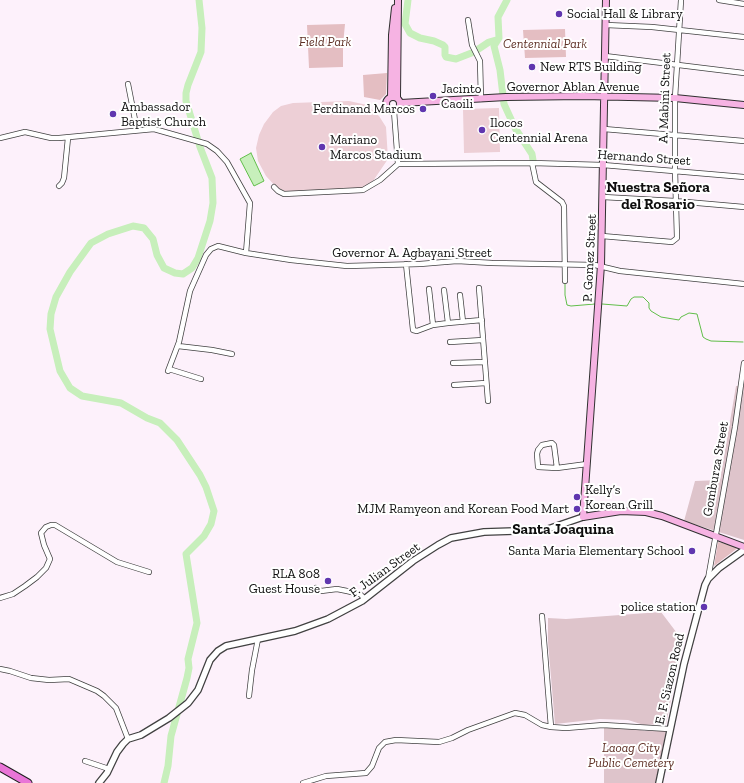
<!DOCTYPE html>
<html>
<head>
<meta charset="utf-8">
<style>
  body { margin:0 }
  canvas { display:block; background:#fdf1fb }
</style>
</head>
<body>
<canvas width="744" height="783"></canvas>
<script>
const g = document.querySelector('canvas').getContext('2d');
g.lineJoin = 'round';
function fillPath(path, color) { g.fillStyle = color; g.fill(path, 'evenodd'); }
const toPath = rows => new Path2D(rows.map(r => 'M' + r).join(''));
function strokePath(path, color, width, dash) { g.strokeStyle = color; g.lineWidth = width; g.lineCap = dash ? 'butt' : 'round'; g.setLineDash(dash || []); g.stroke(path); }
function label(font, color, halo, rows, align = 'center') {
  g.font = font + ' "Zilla Slab",serif'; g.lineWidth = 4; g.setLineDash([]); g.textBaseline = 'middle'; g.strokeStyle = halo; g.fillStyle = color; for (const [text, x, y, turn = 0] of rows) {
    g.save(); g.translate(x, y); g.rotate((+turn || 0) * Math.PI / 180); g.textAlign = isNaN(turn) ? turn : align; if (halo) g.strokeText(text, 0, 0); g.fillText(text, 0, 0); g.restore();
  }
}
fillPath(toPath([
  [345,24,343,45,343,67,309,68,307,25],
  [565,29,566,57,525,58,523,30],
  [387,73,386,94,380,100,364,97,363,75],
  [718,542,739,547,714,566]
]), '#e4bec2');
fillPath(toPath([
  [736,386,744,386,744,540,684,521,695,481,720,480],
  [661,612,683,641,666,724,644,725,628,720,600,719,555,724,548,642,548,618,566,619],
  [604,726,626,727,645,731,666,730,656,783,604,783]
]), '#dec4cb');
fillPath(toPath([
  [349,101,367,105,379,116,386,127,388,159,371,184,362,188,287,192,277,188,266,176,258,161,256,148,259,135,264,124,273,112,281,106,293,103],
  [499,108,500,152,464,153,463,109]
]), '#edcfd6');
const water = toPath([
  [251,153,264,181,254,186,240,159,251,153]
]);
fillPath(water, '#c7efbb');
strokePath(water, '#61be4a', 1);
strokePath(toPath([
  [565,282,565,295,567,305,571,306,595,304],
  [602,304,627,306,631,299,634,297,643,297,649,303,649,308,651,311,661,317,679,320,681,317,689,313,697,314,703,337,706,339,711,341,743,342]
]), '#61be4a', 1);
strokePath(toPath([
  [408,0,405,24,410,33,420,38,434,41,443,45,445,47,445,55,446,57,456,59,474,52,489,42,496,40],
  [507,0,498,17,499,38,494,46,500,70,504,104,515,128,532,154,533,160],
  [164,783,168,766,171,736,187,678,189,668,188,659,197,623,186,554,204,536,211,524,214,511,206,487,200,475,177,440,160,423,147,418,121,403,82,396,70,388,60,371,50,329,51,314,56,297,70,272,91,243,108,234,133,226,144,228,153,239,157,255,164,268,175,273,183,274,192,268,198,258,210,221,213,203,212,178,200,147,186,101,186,93,188,85,201,52,202,28,199,0]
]), '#c7efbb', 7);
const minor = toPath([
  [719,0,744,4],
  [468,20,472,45,480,61,481,99],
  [606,25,652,27,744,37],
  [605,56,744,73],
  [128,84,137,130],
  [394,111,398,164],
  [604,129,744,141],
  [0,138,25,132,51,138,59,138,154,129,207,144,217,151,227,162,250,203,246,253],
  [532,163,536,182,562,202,564,206,565,281],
  [398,164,532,163,603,165,744,177],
  [59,186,62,183,64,178,68,138],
  [274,187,278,191,284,194,363,190,380,180,398,164],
  [603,197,675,201,744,207],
  [602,236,672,242,677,238,675,170,675,98,681,0],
  [406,264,413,330,417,331,433,325,448,323,482,320],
  [479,288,488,401],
  [429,289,433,325],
  [444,290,448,323],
  [460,295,463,322],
  [450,342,483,340],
  [178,346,212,350,232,354],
  [453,363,485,362],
  [169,369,201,379],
  [168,371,179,342,190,291,206,255,211,249,218,246,246,253,291,260,347,266,420,264,457,261,492,263,595,265,620,271,744,284],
  [454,385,486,383],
  [557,468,554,445,552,443,542,445,538,450,537,454,538,467,557,468,587,464],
  [708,579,735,427,744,363],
  [316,588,321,591,337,589,347,591,360,594,365,599],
  [0,598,13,594,25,586,37,577,46,568,50,559,44,545,41,533,46,527,51,525,55,525,117,562,149,572],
  [542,616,551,727],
  [0,669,10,671,31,678,49,680,69,679,97,691,104,696,116,708,128,739],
  [249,696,252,670,258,639],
  [85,761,109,769],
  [303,783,326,776,366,773,372,766,379,748,385,742,396,740,439,742,452,738,468,730,515,713,525,715,542,725,551,727,566,728,603,725,669,729]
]);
const tertiary = toPath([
  [99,783,107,773,117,752,123,744,128,739,141,735,169,718,188,703,198,690,210,660,218,651,226,646,295,631,328,619,362,601,413,561,438,545,451,538,484,532,545,530,583,517],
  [659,783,684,664,705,585,708,579,719,568,744,550]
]);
const secondary = toPath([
  [606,0,601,265,583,517,621,511,646,512,662,516,744,547],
  '386 104a7 7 0 1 1 14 0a7 7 0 1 1-14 0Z',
  [391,97,392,35,395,8],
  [397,97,398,0],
  [401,103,506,97,583,96,675,98,744,105]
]);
const primary = toPath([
  [0,767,28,783]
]);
strokePath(minor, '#414141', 6);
strokePath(tertiary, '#414141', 8);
strokePath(secondary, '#303030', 8);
strokePath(primary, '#1f1f1f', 9);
strokePath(minor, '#fff', 4.5);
strokePath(tertiary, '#fff', 5.5);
strokePath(secondary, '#f6b3e3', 6);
strokePath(primary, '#e975d7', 7);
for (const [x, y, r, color] of [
  [559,14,4,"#6036af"],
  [532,67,4,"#6036af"],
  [433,96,4,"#6036af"],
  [423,109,4,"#6036af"],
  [113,114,4,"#6036af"],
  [482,130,4,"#6036af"],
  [322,147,4,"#6036af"],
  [577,497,4,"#6036af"],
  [577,509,4,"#6036af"],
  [692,551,4,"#6036af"],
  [328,581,4,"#6036af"],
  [704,607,4,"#6036af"]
]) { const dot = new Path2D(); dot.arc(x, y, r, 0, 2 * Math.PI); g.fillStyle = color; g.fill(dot); strokePath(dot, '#fff', 1.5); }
label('13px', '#0e0e0e', '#fff', [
  ["Social Hall & Library",567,14],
  ["New RTS Building",540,67],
  ["Jacinto",441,89],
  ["Caoili",441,104],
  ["Ambassador",121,107],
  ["Baptist Church",121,122],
  ["Ferdinand Marcos",415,109,"right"],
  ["Ilocos",490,123],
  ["Centennial Arena",490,138],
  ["Mariano",330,140],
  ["Marcos Stadium",330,155],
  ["Kelly’s",585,490],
  ["Korean Grill",585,505],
  ["MJM Ramyeon and Korean Food Mart",569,509,"right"],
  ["Santa Maria Elementary School",684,551,"right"],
  ["RLA 808",320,574,"right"],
  ["Guest House",320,589,"right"],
  ["police station",696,607,"right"]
], 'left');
label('italic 13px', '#5f3126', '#fff', [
  ["Field Park",325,42],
  ["Centennial Park",545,44],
  ["Laoag City",631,748],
  ["Public Cemetery",631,763]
]);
label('13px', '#0e0e0e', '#fff', [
  ["Governor Ablan Avenue",573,87],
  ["A. Mabini Street",665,98,-88],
  ["Hernando Street",644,158,4],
  ["Governor A. Agbayani Street",412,253],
  ["P. Gomez Street",590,258,-87],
  ["Gomburza Street",716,469,-80],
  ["F. Julian Street",385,570,-36],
  ["E. F. Siazon Road",670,679,-77]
]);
label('bold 15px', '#0e0e0e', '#fff', [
  ["Nuestra Señora",658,188],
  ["del Rosario",658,205],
  ["Santa Joaquina",563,530]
]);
</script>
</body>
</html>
